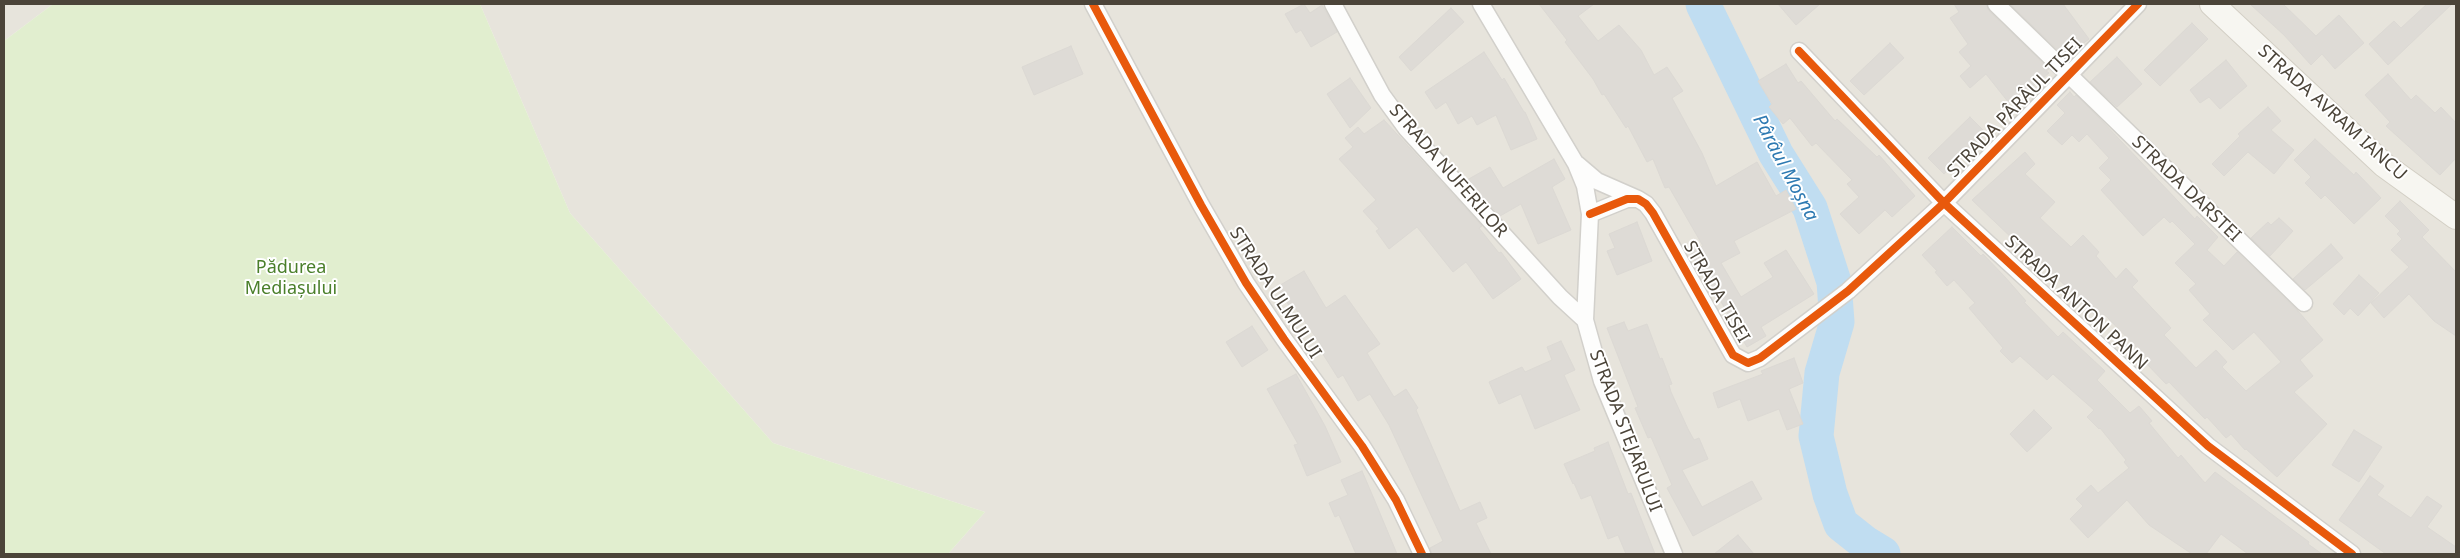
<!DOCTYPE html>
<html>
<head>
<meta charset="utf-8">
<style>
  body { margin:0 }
  #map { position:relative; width:2460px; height:558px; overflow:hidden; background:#f4f2ee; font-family:"Noto Sans",sans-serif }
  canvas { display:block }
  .frame { position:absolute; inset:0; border:5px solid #4b4439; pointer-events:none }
</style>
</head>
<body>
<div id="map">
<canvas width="2460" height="558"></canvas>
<div class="frame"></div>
</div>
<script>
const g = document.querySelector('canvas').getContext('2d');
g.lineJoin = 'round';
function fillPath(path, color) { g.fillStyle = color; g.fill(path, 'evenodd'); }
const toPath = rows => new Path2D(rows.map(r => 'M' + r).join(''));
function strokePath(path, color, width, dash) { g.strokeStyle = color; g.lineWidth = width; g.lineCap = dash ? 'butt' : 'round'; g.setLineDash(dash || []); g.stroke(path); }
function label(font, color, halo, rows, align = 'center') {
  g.font = font + ' "Noto Sans",sans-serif'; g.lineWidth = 4; g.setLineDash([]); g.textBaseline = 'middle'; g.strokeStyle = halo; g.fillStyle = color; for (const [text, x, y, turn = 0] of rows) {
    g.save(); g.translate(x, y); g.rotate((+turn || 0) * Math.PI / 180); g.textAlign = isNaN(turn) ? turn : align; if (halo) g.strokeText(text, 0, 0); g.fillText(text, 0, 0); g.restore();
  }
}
fillPath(toPath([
  [4,4,53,4,4,41],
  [480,4,2456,4,2456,554,948,554,985,512,773,443,570,213]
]), '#e7e4dc');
fillPath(toPath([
  [53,4,480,4,570,213,773,443,985,512,948,554,4,554,4,41]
]), '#e1eecf');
strokePath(toPath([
  [1703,4,1776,154,1810,208,1834,282,1837,322,1822,373,1816,436,1830,494,1841,524,1865,543,1883,554]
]), '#c0ddf1', 35);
const building = toPath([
  [1304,4,1310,13,1322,5,1337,32,1311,47,1301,30,1296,33,1285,14,1304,4],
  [1539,4,1594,4,1578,16,1598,41,1619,25,1641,50,1654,75,1667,67,1683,91,1672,98,1702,153,1716,186,1757,162,1776,196,1786,190,1796,209,1734,241,1740,253,1721,263,1741,297,1773,277,1764,263,1786,250,1814,294,1761,327,1766,336,1747,347,1704,272,1701,273,1691,252,1703,246,1669,187,1665,188,1653,159,1647,162,1628,126,1626,128,1604,94,1602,95,1593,79,1565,42,1567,40,1539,4],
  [1778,4,1820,4,1796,25,1778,4],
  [1954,4,1986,4,1989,11,2049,69,2046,71,2049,73,2033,86,2031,84,2009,103,1986,74,1970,88,1960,76,1971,66,1959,52,1968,44,1950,18,1959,12,1954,4],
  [2010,4,2063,4,2089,39,2065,57,2010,4],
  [2250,4,2283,4,2316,36,2339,15,2364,43,2335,69,2322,54,2311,65,2284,35,2250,4],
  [2427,4,2452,4,2388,65,2369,44,2394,21,2401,28,2427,4],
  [1451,8,1464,22,1411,71,1399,57,1451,8],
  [2192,23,2208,39,2160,86,2144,70,2192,23],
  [1890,43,1904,58,1864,95,1850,81,1890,43],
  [1071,46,1083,74,1034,95,1022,67,1071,46],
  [1484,52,1502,80,1504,78,1524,112,1525,112,1537,139,1511,150,1496,115,1477,125,1472,116,1458,124,1446,102,1436,109,1425,92,1484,52],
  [2117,57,2142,84,2117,107,2090,82,2117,57],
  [2226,60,2247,86,2220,109,2209,97,2200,103,2190,90,2226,60],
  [1786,64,1798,83,1801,81,1835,121,1837,119,1877,157,1879,155,1915,196,1892,217,1885,210,1859,234,1840,214,1859,197,1847,184,1852,180,1816,143,1812,146,1790,118,1783,124,1769,107,1772,104,1758,81,1786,64],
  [2388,74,2411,100,2416,95,2435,113,2441,107,2456,123,2456,158,2440,175,2386,126,2390,122,2365,95,2388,74],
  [1350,78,1371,108,1350,128,1327,94,1350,78],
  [2070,92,2074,97,2076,95,2102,121,2195,219,2197,216,2218,237,2207,250,2224,266,2237,252,2298,311,2323,340,2300,360,2313,376,2294,392,2327,424,2277,477,2246,449,2245,450,2231,434,2226,438,2207,417,2205,419,2169,382,2166,384,2146,363,2149,360,2104,314,2099,319,2034,255,2033,256,2017,241,2016,242,1972,200,2025,152,2035,164,2025,174,2055,202,2040,218,2071,247,2083,235,2099,252,2096,256,2116,279,2126,268,2138,281,2132,287,2171,328,2164,335,2196,368,2216,350,2227,362,2222,367,2246,391,2281,362,2254,332,2233,350,2203,320,2210,314,2189,290,2196,284,2175,263,2195,244,2172,221,2170,223,2164,217,2143,236,2101,190,2111,180,2099,168,2109,158,2087,134,2079,142,2072,135,2062,145,2047,131,2065,113,2057,105,2070,92],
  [2268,107,2281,121,2271,130,2294,150,2274,174,2248,152,2224,176,2212,164,2240,136,2238,134,2268,107],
  [1970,117,1986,133,1944,174,1928,158,1970,117],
  [1384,120,1482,226,1479,228,1499,253,1501,252,1521,279,1493,299,1466,262,1453,272,1417,227,1389,249,1376,231,1379,229,1363,211,1376,200,1339,159,1353,147,1345,138,1358,127,1364,134,1384,120],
  [2315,139,2354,175,2356,172,2381,198,2354,224,2325,195,2321,199,2305,183,2311,177,2294,160,2315,139],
  [1554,159,1565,179,1552,187,1571,230,1538,244,1521,204,1500,216,1467,180,1490,167,1503,188,1554,159],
  [2400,201,2429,230,2422,237,2456,272,2456,336,2434,321,2409,294,2384,318,2371,303,2409,267,2391,250,2402,239,2397,234,2400,231,2385,216,2400,201],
  [2279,218,2293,231,2270,256,2251,238,2268,222,2271,225,2279,218],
  [1637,222,1652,261,1617,275,1607,251,1615,248,1609,234,1637,222],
  [1952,227,1981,256,1983,254,2005,277,2026,301,2024,302,2058,337,2063,332,2105,371,2097,380,2130,413,2139,406,2152,421,2149,423,2178,458,2181,455,2205,483,2215,472,2309,542,2308,544,2322,554,2248,554,2221,534,2206,554,2192,554,2149,525,2127,500,2088,538,2070,519,2083,506,2076,499,2091,485,2098,493,2129,468,2124,462,2126,460,2100,428,2099,429,2087,417,2094,410,2053,374,2047,380,2020,356,2012,363,2000,351,2003,348,1969,308,1975,303,1954,280,1947,286,1935,272,1937,271,1922,255,1952,227],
  [2331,244,2343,258,2305,290,2293,279,2331,244],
  [1304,271,1326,308,1345,295,1380,344,1367,353,1394,397,1406,389,1418,408,1416,410,1460,511,1480,502,1487,518,1476,523,1491,554,1432,554,1430,548,1443,541,1389,425,1370,394,1358,401,1343,375,1338,378,1321,351,1324,349,1293,305,1290,307,1277,287,1304,271],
  [2359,275,2379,293,2358,316,2350,308,2344,315,2333,304,2359,275],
  [1624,322,1628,331,1647,324,1660,359,1662,358,1672,384,1669,385,1671,392,1688,429,1694,440,1699,438,1708,459,1682,470,1702,507,1752,481,1762,499,1693,536,1667,488,1672,485,1651,437,1648,438,1635,408,1638,407,1607,328,1624,322],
  [1252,326,1268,350,1242,367,1226,342,1252,326],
  [1561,341,1575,370,1564,375,1580,410,1535,429,1521,394,1499,404,1489,382,1522,367,1525,372,1552,360,1547,347,1561,341],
  [1794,358,1803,383,1789,389,1803,424,1787,430,1779,409,1748,421,1740,399,1718,408,1713,393,1763,374,1761,371,1794,358],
  [1296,374,1325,426,1341,462,1307,476,1294,445,1298,444,1267,389,1296,374],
  [2034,410,2052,428,2027,452,2010,434,2034,410],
  [2354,430,2382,447,2359,482,2332,465,2354,430],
  [1608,442,1628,494,1631,493,1655,554,1626,554,1618,535,1608,539,1591,495,1581,499,1574,483,1573,484,1564,464,1595,451,1594,448,1608,442],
  [1362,471,1374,499,1397,554,1356,554,1339,515,1335,517,1329,503,1348,495,1341,480,1362,471],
  [2370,476,2384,486,2377,495,2411,518,2427,496,2442,506,2427,527,2456,547,2456,554,2386,554,2339,520,2370,476],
  [1738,535,1754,554,1714,554,1738,535]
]);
fillPath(building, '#dedbd6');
strokePath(building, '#dcd9d4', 1);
const street = toPath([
  [1093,4,1201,205,1246,283,1284,339,1362,446,1396,500,1422,554],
  [1333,4,1382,95,1406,128,1560,297,1585,320],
  [1481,4,1576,164,1585,186,1590,214,1585,320,1602,381,1674,554],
  [1996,4,2304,303],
  [1799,51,1944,203,2208,446,2352,554],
  [1577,164,1597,181,1638,199],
  [1590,214,1627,199,1638,199,1646,204,1653,213,1733,355,1748,363,1760,358,1848,291,1944,203,2138,4]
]);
const secondary = toPath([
  [2212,4,2384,165,2456,217]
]);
strokePath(street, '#d2d0cb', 19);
strokePath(secondary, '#d3cfc5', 26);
strokePath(street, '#fdfdfc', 16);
strokePath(secondary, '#f7f6f1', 24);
strokePath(toPath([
  [1093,4,1201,205,1246,283,1284,339,1362,446,1396,500,1422,554],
  [1799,51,1944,203,2208,446,2352,554],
  [1590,214,1627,199,1638,199,1646,204,1653,213,1733,355,1748,363,1760,358,1848,291,1944,203,2138,4]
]), '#e8590c', 8);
label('18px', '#4b4439', '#fff', [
  ["STRADA PÂRÂUL TISEI",2015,108,-46],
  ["STRADA AVRAM IANCU",2332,113,42],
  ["STRADA NUFERILOR",1448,171,49],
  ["STRADA DARSTEI",2186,189,44],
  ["STRADA TISEI",1716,292,60],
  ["STRADA ULMULUI",1275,293,57],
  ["STRADA ANTON PANN",2076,303,43],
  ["STRADA STEJARULUI",1625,431,69]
]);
label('18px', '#4a7f2a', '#fff', [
  ["Pădurea",291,268],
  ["Mediașului",291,289]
]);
label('italic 19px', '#2e7ab2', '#fff', [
  ["Pârâul Moșna",1785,168,62]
]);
</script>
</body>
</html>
